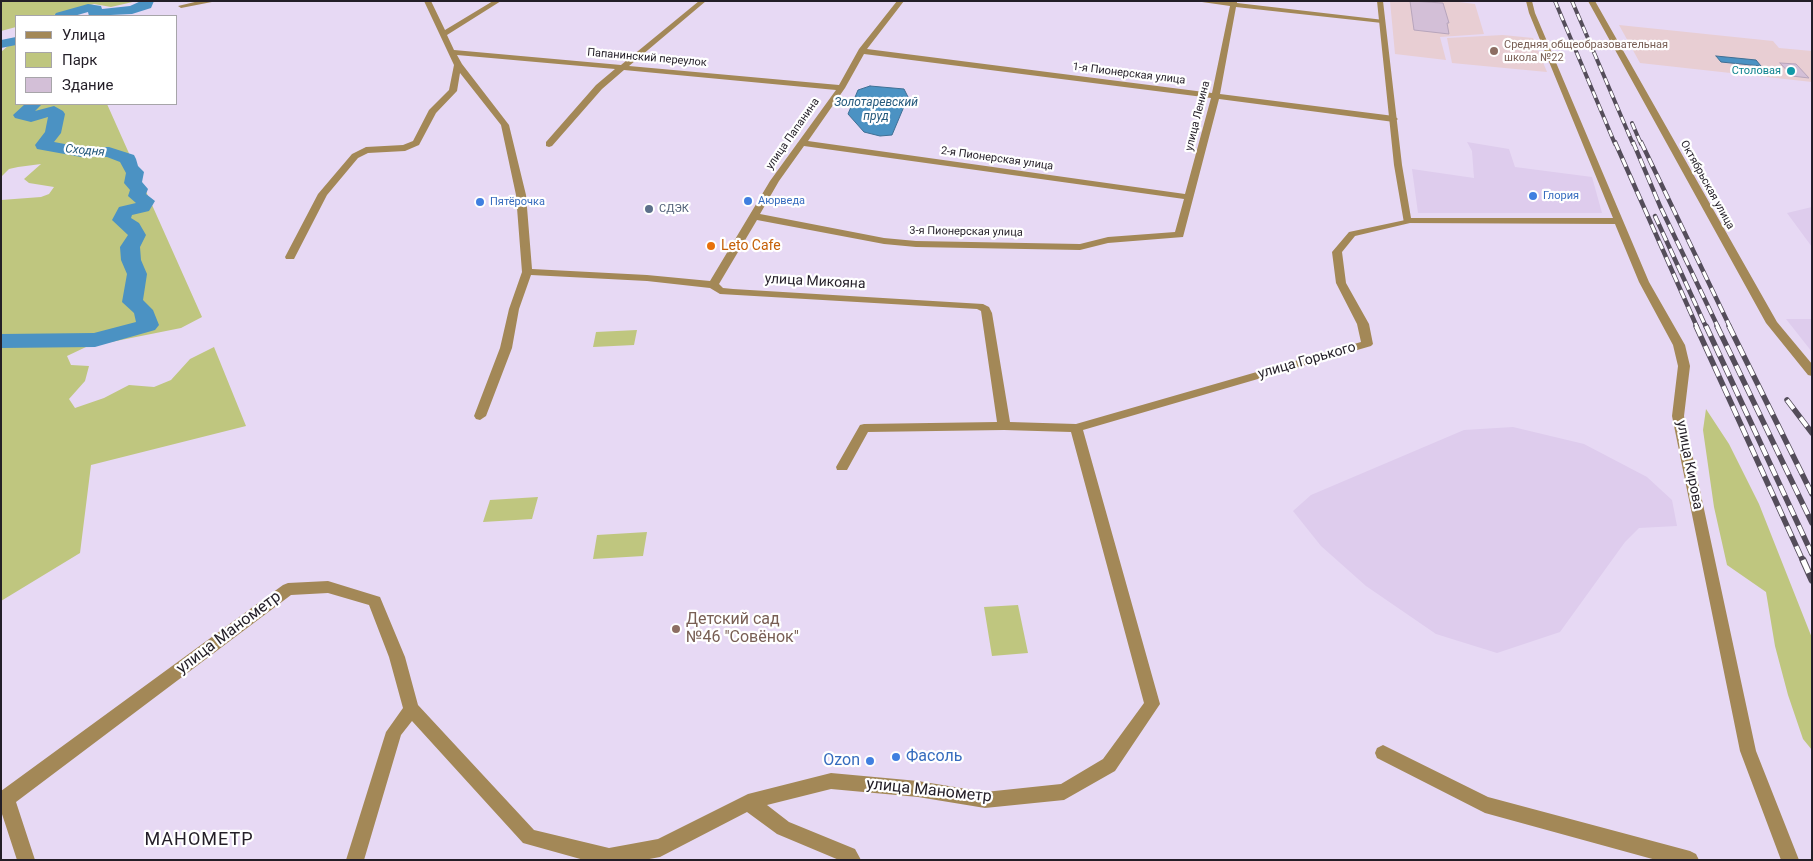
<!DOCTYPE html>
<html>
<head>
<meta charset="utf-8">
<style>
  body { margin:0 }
  #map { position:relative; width:1813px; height:861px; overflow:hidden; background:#e7d9f4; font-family:Roboto,sans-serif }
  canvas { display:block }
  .frame { position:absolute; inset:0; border:2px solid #231e27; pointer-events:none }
  .legend { position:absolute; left:15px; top:15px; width:162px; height:90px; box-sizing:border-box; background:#fff; border:1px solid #a7a5a9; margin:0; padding:6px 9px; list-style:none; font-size:15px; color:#231e27 }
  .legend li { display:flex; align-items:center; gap:10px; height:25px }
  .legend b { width:25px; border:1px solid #a7a5a9 }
</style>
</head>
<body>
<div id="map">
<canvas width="1813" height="861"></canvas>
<div class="frame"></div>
<ul class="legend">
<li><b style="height:6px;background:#a38857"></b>Улица</li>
<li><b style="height:14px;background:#bfc67f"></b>Парк</li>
<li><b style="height:14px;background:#d3bfd7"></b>Здание</li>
</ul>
</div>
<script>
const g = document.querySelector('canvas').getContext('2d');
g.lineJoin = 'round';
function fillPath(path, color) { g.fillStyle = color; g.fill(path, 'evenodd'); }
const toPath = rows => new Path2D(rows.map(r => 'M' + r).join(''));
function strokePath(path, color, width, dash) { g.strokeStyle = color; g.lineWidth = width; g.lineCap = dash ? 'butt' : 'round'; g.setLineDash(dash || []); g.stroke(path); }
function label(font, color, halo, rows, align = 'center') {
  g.font = font + ' Roboto,sans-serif'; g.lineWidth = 4.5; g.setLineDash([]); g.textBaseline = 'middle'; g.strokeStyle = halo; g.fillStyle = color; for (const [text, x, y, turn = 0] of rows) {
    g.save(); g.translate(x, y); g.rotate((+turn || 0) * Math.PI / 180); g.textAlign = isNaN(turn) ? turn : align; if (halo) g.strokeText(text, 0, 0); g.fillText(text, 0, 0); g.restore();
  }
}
fillPath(toPath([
  [1467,142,1509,149,1515,167,1592,177,1602,213,1418,213,1412,169,1474,178,1472,151],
  [1812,207,1812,247,1787,213],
  [1786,319,1812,319,1812,352],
  [1513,427,1584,444,1647,477,1672,500,1677,526,1639,528,1625,542,1560,632,1497,653,1436,634,1366,586,1321,546,1293,511,1311,495,1464,430]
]), '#decced');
fillPath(toPath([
  [1390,1,1451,1,1475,4,1484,34,1440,37,1446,60,1395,54],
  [1619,25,1773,41,1779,48,1812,51,1812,82,1640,63],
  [1503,35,1533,38,1547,72,1452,63,1447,38]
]), '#e8ced3');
fillPath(toPath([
  [1,1,137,1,111,7,94,4,50,16,16,16,16,27,1,31],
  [16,44,16,104,107,104,202,317,181,328,86,347,67,356,71,365,89,366,85,381,69,399,75,408,104,398,129,385,154,387,171,380,190,359,214,347,246,426,91,465,80,553,1,601,1,200,41,197,49,194,54,187,29,183,24,179,41,164,18,167,9,169,1,177,1,52,9,45],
  [637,330,634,345,593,347,596,332],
  [1706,409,1729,444,1759,504,1812,638,1812,750,1803,739,1788,695,1775,646,1766,592,1727,565,1714,507,1703,430],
  [538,497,532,519,483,522,490,500],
  [647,532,643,556,593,559,597,535],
  [1018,605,1028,653,992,656,984,607]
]), '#bfc67f');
const water = toPath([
  [1716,56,1756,60,1761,66,1721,62,1716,56],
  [870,86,904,89,908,97,892,135,880,136,864,132,848,114,858,90,870,86]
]);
fillPath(water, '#4b92c3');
strokePath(water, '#3f6f94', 1);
fillPath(toPath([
  [141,1,154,1,151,8,132,14,89,16,88,12,74,16,54,16,56,13,88,4,101,6,102,9,130,6,141,1],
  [16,37,16,45,1,48,1,40,16,37],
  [25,104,42,104,35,111,54,106,63,111,65,114,61,133,54,142,81,147,109,147,134,155,136,159,138,166,144,172,142,182,148,189,146,194,155,201,149,211,132,215,131,218,139,223,146,235,140,247,141,260,147,274,143,300,153,310,159,325,155,330,95,347,1,348,1,334,94,333,136,322,134,313,122,302,127,274,121,260,120,247,128,235,112,220,119,207,136,203,128,196,130,190,124,183,126,173,120,162,107,157,81,157,37,149,35,145,45,132,48,117,31,122,15,118,13,115,25,104]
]), '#4b92c3');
const building = toPath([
  [1410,1,1443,3,1449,23,1447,23,1449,34,1414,30,1410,1],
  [1780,63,1796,64,1809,78,1792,76,1780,63]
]);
fillPath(building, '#d3bfd7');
strokePath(building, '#b7a5bc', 1);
fillPath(toPath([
  [199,1,217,1,181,8,178,6,199,1],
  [424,1,431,1,445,30,493,1,501,1,447,35,454,50,621,65,699,1,706,1,629,66,839,85,859,49,897,1,904,1,867,49,1212,93,1230,6,1195,1,1237,1,1237,3,1384,20,1384,22,1382,23,1236,7,1220,94,1394,116,1398,119,1394,122,1219,99,1183,237,1108,243,1080,250,916,247,884,244,757,220,719,284,723,288,733,289,983,304,989,307,992,313,1010,422,1076,424,1361,342,1357,324,1336,283,1332,252,1349,232,1410,219,1410,223,1355,236,1342,252,1346,283,1369,324,1373,344,1371,346,1083,430,1160,704,1115,771,1064,800,985,808,918,797,831,789,767,805,789,822,855,849,861,860,839,860,777,834,747,812,660,857,644,860,584,860,523,843,412,721,401,735,364,860,346,860,386,732,403,708,389,657,369,605,328,593,291,595,16,802,35,860,17,860,1,811,1,791,283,585,288,583,328,581,380,597,405,657,418,705,534,830,609,848,658,839,748,794,831,773,918,781,985,792,1061,784,1103,759,1144,703,1071,432,1004,430,868,432,847,470,837,470,836,467,860,425,864,424,997,422,981,311,977,309,720,294,710,288,647,281,531,275,519,309,512,348,486,416,480,420,476,419,474,416,500,348,509,309,522,272,516,195,501,125,460,73,457,91,436,113,419,145,405,151,368,153,358,158,327,195,294,259,286,259,285,257,318,194,352,154,366,147,403,145,413,141,429,110,449,90,454,65,424,1],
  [864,54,1211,98,1185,194,808,141,845,88,864,54],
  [457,55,615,69,596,85,546,142,546,146,549,147,552,146,602,89,624,70,836,90,770,181,710,281,647,275,532,269,526,195,509,125,462,64,457,55],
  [804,146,1184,199,1175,232,1108,237,1080,244,916,241,884,238,760,214,779,181,804,146],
  [1383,745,1488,797,1690,851,1696,854,1699,860,1656,860,1485,813,1377,758,1375,753,1377,748,1383,745]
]), '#a38857');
fillPath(toPath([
  [1377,1,1383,1,1402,165,1411,218,1613,218,1529,13,1526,1,1532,1,1535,13,1649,282,1685,345,1690,366,1684,416,1756,751,1799,860,1781,860,1740,751,1672,416,1678,366,1673,345,1639,282,1615,224,1404,223,1394,165,1377,1],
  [1588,1,1595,1,1777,322,1812,364,1812,376,1808,375,1766,323,1588,1]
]), '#a38857');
const railFar3 = toPath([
  [1555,1,1615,144],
  [1572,1,1633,144],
  [1632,123,1641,144]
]);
const railFar2 = toPath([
  [1615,142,1697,327],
  [1633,142,1660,206,1718,327],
  [1641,142,1730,327],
  [1655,216,1706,327]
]);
const railFar1 = toPath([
  [1696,326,1803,561],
  [1706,326,1812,554],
  [1717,326,1812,523],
  [1729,326,1812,494],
  [1787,400,1812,433]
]);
const rail = toPath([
  [1803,560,1812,580]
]);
strokePath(railFar3, '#544d5a', 4);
strokePath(railFar2, '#544d5a', 4.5);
strokePath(railFar1, '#544d5a', 5.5);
strokePath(rail, '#544d5a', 7);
strokePath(railFar3, '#fff', 2.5, [7]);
strokePath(railFar2, '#fff', 3, [9]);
strokePath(railFar1, '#fff', 4, [11]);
strokePath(rail, '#fff', 5, [14]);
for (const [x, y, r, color] of [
  [1494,51,5,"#8d6e63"],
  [1791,71,5,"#0f9aa8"],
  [1533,196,5,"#3f7fe0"],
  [748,201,5,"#3f7fe0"],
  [480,202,5,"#3f7fe0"],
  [649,209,5,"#5c6f8a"],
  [711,246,5,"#e8710a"],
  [676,629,5,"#8d6e63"],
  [896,757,5,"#3f7fe0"],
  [870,761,5,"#3f7fe0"]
]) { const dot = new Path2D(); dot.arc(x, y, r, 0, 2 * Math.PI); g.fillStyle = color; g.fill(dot); strokePath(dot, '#fff', 2); }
label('11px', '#785e54', '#fff', [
  ["Средняя общеобразовательная",1504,45],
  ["школа №22",1504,58]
], 'left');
label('11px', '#231e27', '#fff', [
  ["Папанинский переулок",647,58,5],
  ["1-я Пионерская улица",1129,74,7],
  ["улица Ленина",1198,116,-76],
  ["улица Папанина",793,134,-55],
  ["2-я Пионерская улица",997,159,8],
  ["Октябрьская улица",1707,185,61],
  ["3-я Пионерская улица",966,232,1]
]);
label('11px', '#0d838f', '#fff', [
  ["Столовая",1781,71]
], 'right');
label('11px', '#366cbe', '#fff', [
  ["Глория",1543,196],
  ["Аюрведа",758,201],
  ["Пятёрочка",490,202]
], 'left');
label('11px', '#4e5e75', '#fff', [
  ["СДЭК",659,209]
], 'left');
label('italic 12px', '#25597c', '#fff', [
  ["Золотаревский",876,103],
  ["пруд",876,117],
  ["Сходня",85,151,5]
]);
label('14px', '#c56008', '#fff', [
  ["Leto Cafe",721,246]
], 'left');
label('14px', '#231e27', '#fff', [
  ["улица Микояна",815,282,3],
  ["улица Горького",1307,361,-16],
  ["улица Кирова",1689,465,79]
]);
label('16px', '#785e54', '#fff', [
  ["Детский сад",686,620],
  ["№46 \"Совёнок\"",686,638]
], 'left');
label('16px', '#231e27', '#fff', [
  ["улица Манометр",229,633,-37],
  ["улица Манометр",929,791,6]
]);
label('16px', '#366cbe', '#fff', [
  ["Фасоль",906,757],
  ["Ozon",860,761,"right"]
], 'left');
g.letterSpacing = '1px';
label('18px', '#231e27', '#fff', [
  ["МАНОМЕТР",199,840]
]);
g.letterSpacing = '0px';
</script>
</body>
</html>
